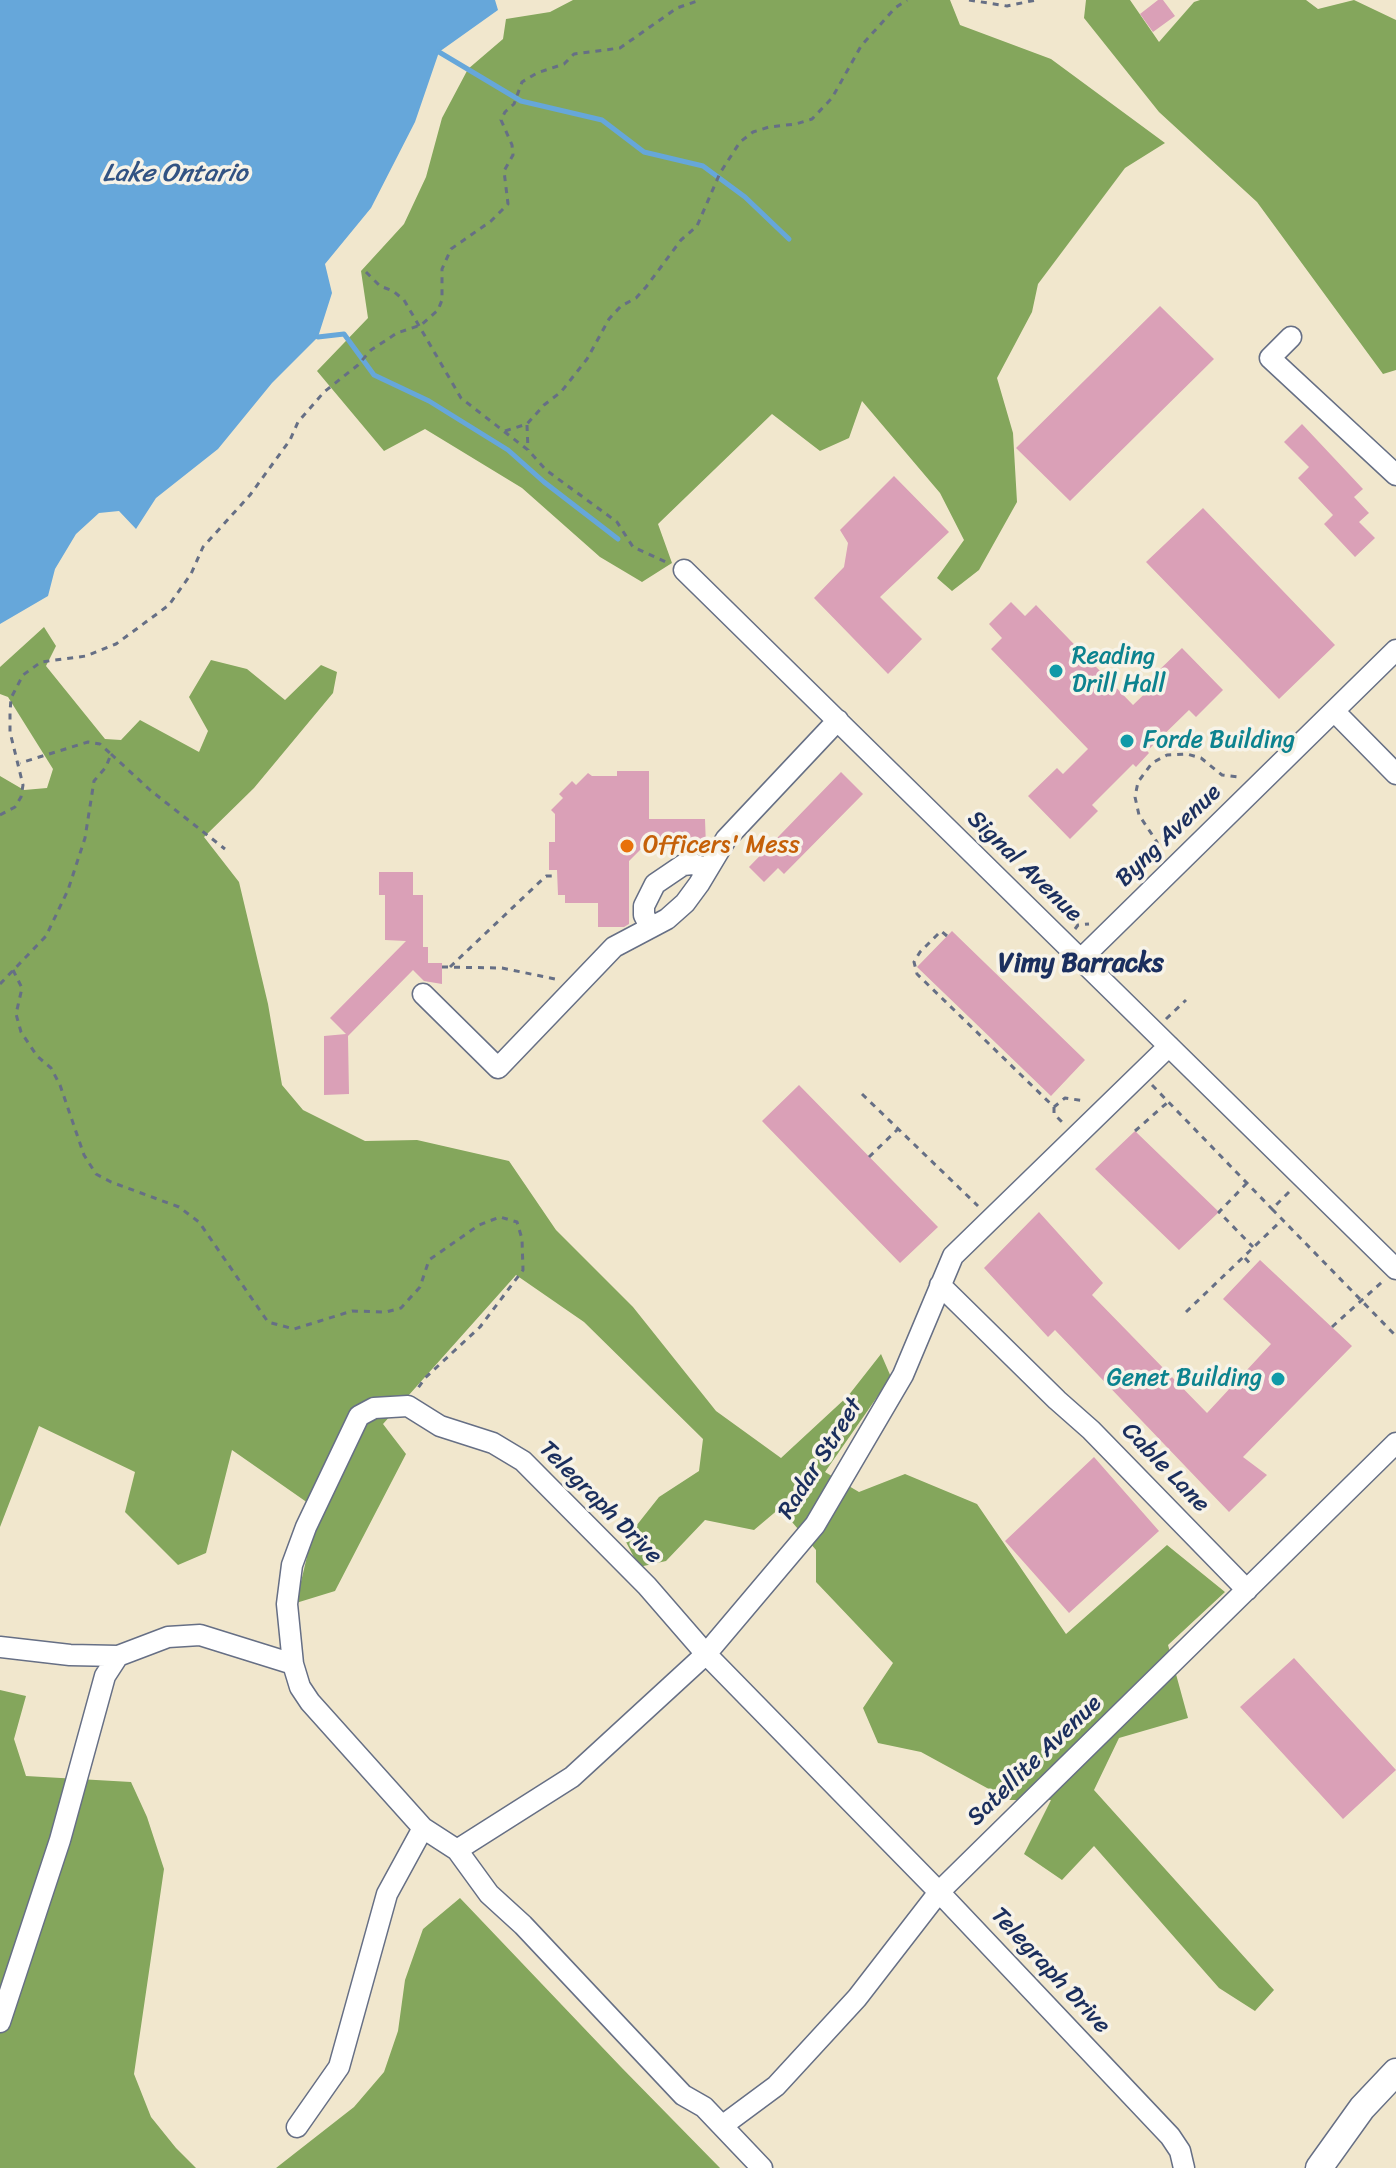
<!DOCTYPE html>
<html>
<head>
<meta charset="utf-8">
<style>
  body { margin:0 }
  canvas { display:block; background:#f1e7cd }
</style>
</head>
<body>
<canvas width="1396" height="2168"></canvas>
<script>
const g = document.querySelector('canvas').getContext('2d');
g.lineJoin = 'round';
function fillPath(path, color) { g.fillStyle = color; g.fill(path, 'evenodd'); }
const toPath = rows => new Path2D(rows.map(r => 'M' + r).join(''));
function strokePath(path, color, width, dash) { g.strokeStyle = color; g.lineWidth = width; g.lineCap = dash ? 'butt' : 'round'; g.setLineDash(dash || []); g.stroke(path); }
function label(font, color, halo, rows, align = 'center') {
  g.font = font + ' Sriracha,sans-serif'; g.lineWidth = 7; g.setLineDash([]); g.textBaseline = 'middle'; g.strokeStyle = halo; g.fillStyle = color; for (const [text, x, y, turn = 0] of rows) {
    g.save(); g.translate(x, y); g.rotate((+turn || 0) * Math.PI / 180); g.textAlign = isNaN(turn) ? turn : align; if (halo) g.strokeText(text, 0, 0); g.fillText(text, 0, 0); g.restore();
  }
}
fillPath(toPath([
  [573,0,950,0,960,25,1051,59,1165,143,1125,168,1038,284,1032,312,997,378,1013,433,1017,502,979,570,952,591,937,578,964,540,940,493,862,401,849,438,820,451,772,414,658,524,672,563,642,582,600,557,522,488,425,429,384,451,317,371,368,318,361,271,404,224,426,177,442,118,468,69,503,39,506,19,550,12],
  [1086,0,1130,0,1159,42,1194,2,1200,0,1306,0,1318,9,1354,0,1396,20,1396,370,1383,374,1257,202,1159,112,1084,18],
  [44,627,56,646,46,666,105,739,121,740,140,720,199,752,208,731,189,697,211,660,247,669,285,700,321,665,337,672,333,693,254,788,204,837,239,882,268,1004,282,1085,303,1110,365,1141,417,1140,509,1161,556,1230,633,1307,716,1411,781,1458,848,1396,881,1354,891,1377,825,1472,859,1492,905,1474,977,1504,1066,1634,1167,1545,1225,1592,1168,1645,1188,1718,1119,1738,1094,1790,1274,1990,1255,2011,1219,1988,1094,1846,1062,1880,1024,1854,1051,1800,1009,1800,921,1752,878,1743,863,1708,893,1663,816,1582,816,1550,780,1508,754,1530,705,1520,666,1561,639,1567,625,1540,659,1497,699,1471,703,1439,584,1322,516,1275,383,1424,406,1454,335,1591,296,1603,318,1510,232,1450,206,1553,178,1565,125,1512,135,1472,39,1426,0,1527,0,776,24,790,47,788,53,769,8,697,0,694,0,667],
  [0,1690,26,1696,14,1739,26,1776,131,1782,147,1817,164,1869,134,2074,151,2117,176,2148,196,2168,0,2168],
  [460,1898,621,2067,720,2168,276,2168,354,2107,384,2072,398,2031,405,1980,423,1929]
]), '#84a65c');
fillPath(toPath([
  [0,0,495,0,498,10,439,52,415,122,371,208,325,264,332,293,318,337,272,383,218,449,156,498,136,529,119,511,99,513,76,534,55,569,48,596,0,624]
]), '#66a7da');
strokePath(toPath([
  [439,52,521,101,602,120,644,152,703,166,745,197,789,239],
  [318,337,344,334,374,375,429,401,508,450,544,482,618,539]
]), '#66a7da', 5);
fillPath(toPath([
  [1158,0,1163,0,1175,16,1153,32,1140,14],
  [1160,306,1214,359,1070,501,1016,448],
  [1302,424,1363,489,1354,497,1369,513,1359,522,1375,538,1355,557,1324,524,1333,515,1298,478,1309,467,1284,442],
  [894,476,949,532,880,597,922,639,888,674,814,598,844,567,848,543,840,530],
  [1203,508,1335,645,1279,699,1146,562],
  [1011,602,1025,616,1036,605,1133,705,1159,680,1154,675,1182,648,1223,690,1196,717,1189,710,1147,751,1149,753,1136,767,1133,764,1092,805,1098,811,1070,839,1028,796,1057,768,1063,774,1088,749,991,649,1002,638,989,624],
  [617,771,649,771,649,819,705,819,706,847,640,850,629,861,629,924,624,927,598,927,598,903,565,903,565,895,558,895,557,870,549,870,549,842,555,842,555,814,551,810,563,798,559,794,572,781,576,785,588,773,592,776,617,776],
  [841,772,863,794,784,874,778,868,764,882,749,867],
  [379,872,413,872,413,895,423,895,423,947,428,947,428,963,442,963,442,984,424,981,413,970,348,1036,349,1094,324,1095,324,1036,346,1034,330,1018,406,941,385,940,385,895,379,895],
  [952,931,1085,1060,1051,1096,917,967],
  [799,1085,938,1227,900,1263,762,1121],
  [1135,1131,1219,1212,1179,1250,1095,1169],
  [1039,1212,1103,1283,1092,1295,1207,1413,1271,1344,1223,1299,1260,1260,1352,1346,1243,1457,1267,1475,1229,1512,1055,1330,1048,1337,984,1268],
  [1094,1457,1159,1531,1069,1613,1005,1541],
  [1294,1658,1396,1770,1343,1819,1240,1707]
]), '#daa0b7');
const minor = toPath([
  [1291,337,1270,358,1396,475],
  [684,570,1396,1269],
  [1334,711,1396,774],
  [650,927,644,915,644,906,655,884,683,865,693,864,707,869],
  [1081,959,1396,650],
  [423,994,498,1068,614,947,667,919,685,903,699,884,726,839,838,720],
  [940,1285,1057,1400,1091,1430,1247,1590],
  [0,1647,70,1655,118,1656],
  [457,1850,572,1777,706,1654,815,1525,903,1375,953,1256,1169,1046],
  [0,2022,60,1840,105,1676,118,1656,168,1637,200,1635,293,1664],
  [722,2126,776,2086,857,1998,939,1892,1396,1443],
  [297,2127,339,2067,387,1894,423,1828],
  [762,2168,704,2107,683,2095,523,1925,489,1894,457,1850,423,1828,310,1702,300,1687,293,1664,287,1604,292,1565,306,1527,359,1416,374,1408,408,1406,440,1426,493,1443,523,1461,647,1586,706,1654,939,1892,1170,2136,1180,2151,1184,2168]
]);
const major = toPath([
  [1319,2168,1362,2108,1396,2072]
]);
strokePath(minor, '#666f85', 23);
strokePath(major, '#666f85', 29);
strokePath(toPath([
  [969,0,1007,6,1036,0],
  [366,272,380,286,393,291,404,300,461,398,528,450,546,470,617,522,633,547,666,562],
  [527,425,528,450],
  [505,431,527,424,544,405,561,392,587,359,609,319,621,306,636,298,646,287,681,240,697,226,720,173,740,142,753,132,769,127,796,124,812,119,832,98,861,46,895,8,907,0],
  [111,754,150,790,225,849],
  [0,815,15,807,21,797,23,785,10,732,10,713,11,698,23,675,41,662,86,656,116,644,169,605,191,574,203,547,250,495,290,440,298,422,324,392,358,365,371,350,397,333,421,325,438,310,442,300,442,269,451,249,491,221,508,204,504,171,513,155,512,145,501,120,505,112,514,104,522,82,537,73,564,64,574,54,620,48,677,8,700,0],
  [1158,857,1157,842,1139,815,1135,797,1138,782,1152,763,1167,755,1187,754,1201,758,1222,775,1239,777],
  [1075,929,1078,925,1089,924],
  [947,936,941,931,920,952,914,962,917,974,1054,1107,1065,1098,1085,1101],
  [442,967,502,968,555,979],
  [450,967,546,876,557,876],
  [13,970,22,988,16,1014,21,1032,37,1056,51,1068,60,1085,84,1155,96,1174,111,1182,179,1207,199,1222,268,1322,294,1329,352,1311,386,1312,401,1308,420,1287,429,1260,479,1225,500,1217,517,1222,522,1239,523,1270,480,1327,425,1378,416,1391],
  [0,984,46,936,68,890,85,838,94,781,106,767,111,754,100,744,88,742,20,763],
  [1166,1019,1186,1000],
  [1152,1085,1272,1209],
  [862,1094,978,1206],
  [1054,1107,1054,1114,1062,1122],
  [1135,1131,1168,1102],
  [869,1157,898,1129],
  [1247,1183,1219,1212,1253,1247],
  [1289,1192,1272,1209,1396,1336],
  [1245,1258,1253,1267],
  [1186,1312,1283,1219],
  [1332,1327,1382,1282]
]), '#666f85', 3, [6, 6]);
strokePath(minor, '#fff', 20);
strokePath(major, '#fff', 26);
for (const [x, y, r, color] of [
  [1056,671,8,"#0f9aa8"],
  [1127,741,8,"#0f9aa8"],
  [627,846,8,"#e8710a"],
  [1278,1379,8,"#0f9aa8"]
]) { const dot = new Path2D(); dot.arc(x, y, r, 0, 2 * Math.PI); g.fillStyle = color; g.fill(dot); strokePath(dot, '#f7f3e8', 3); }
label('24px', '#0d838f', '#f7f3e8', [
  ["Reading",1072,657],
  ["Drill Hall",1072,685],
  ["Forde Building",1143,741],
  ["Genet Building",1262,1379,"right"]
], 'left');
label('24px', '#1b2f5e', '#f7f3e8', [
  ["Byng Avenue",1169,836,-44],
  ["Signal Avenue",1024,867,44],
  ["Radar Street",821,1459,-58],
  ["Cable Lane",1165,1468,46],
  ["Telegraph Drive",600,1503,45],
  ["Satellite Avenue",1035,1761,-44],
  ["Telegraph Drive",1050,1971,47]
]);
label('24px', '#c56008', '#f7f3e8', [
  ["Officers' Mess",643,846]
], 'left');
label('italic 26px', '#325383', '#f7f3e8', [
  ["Lake Ontario",175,174]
]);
label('bold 26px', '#1b2f5e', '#f7f3e8', [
  ["Vimy Barracks",1081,964]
]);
</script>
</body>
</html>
